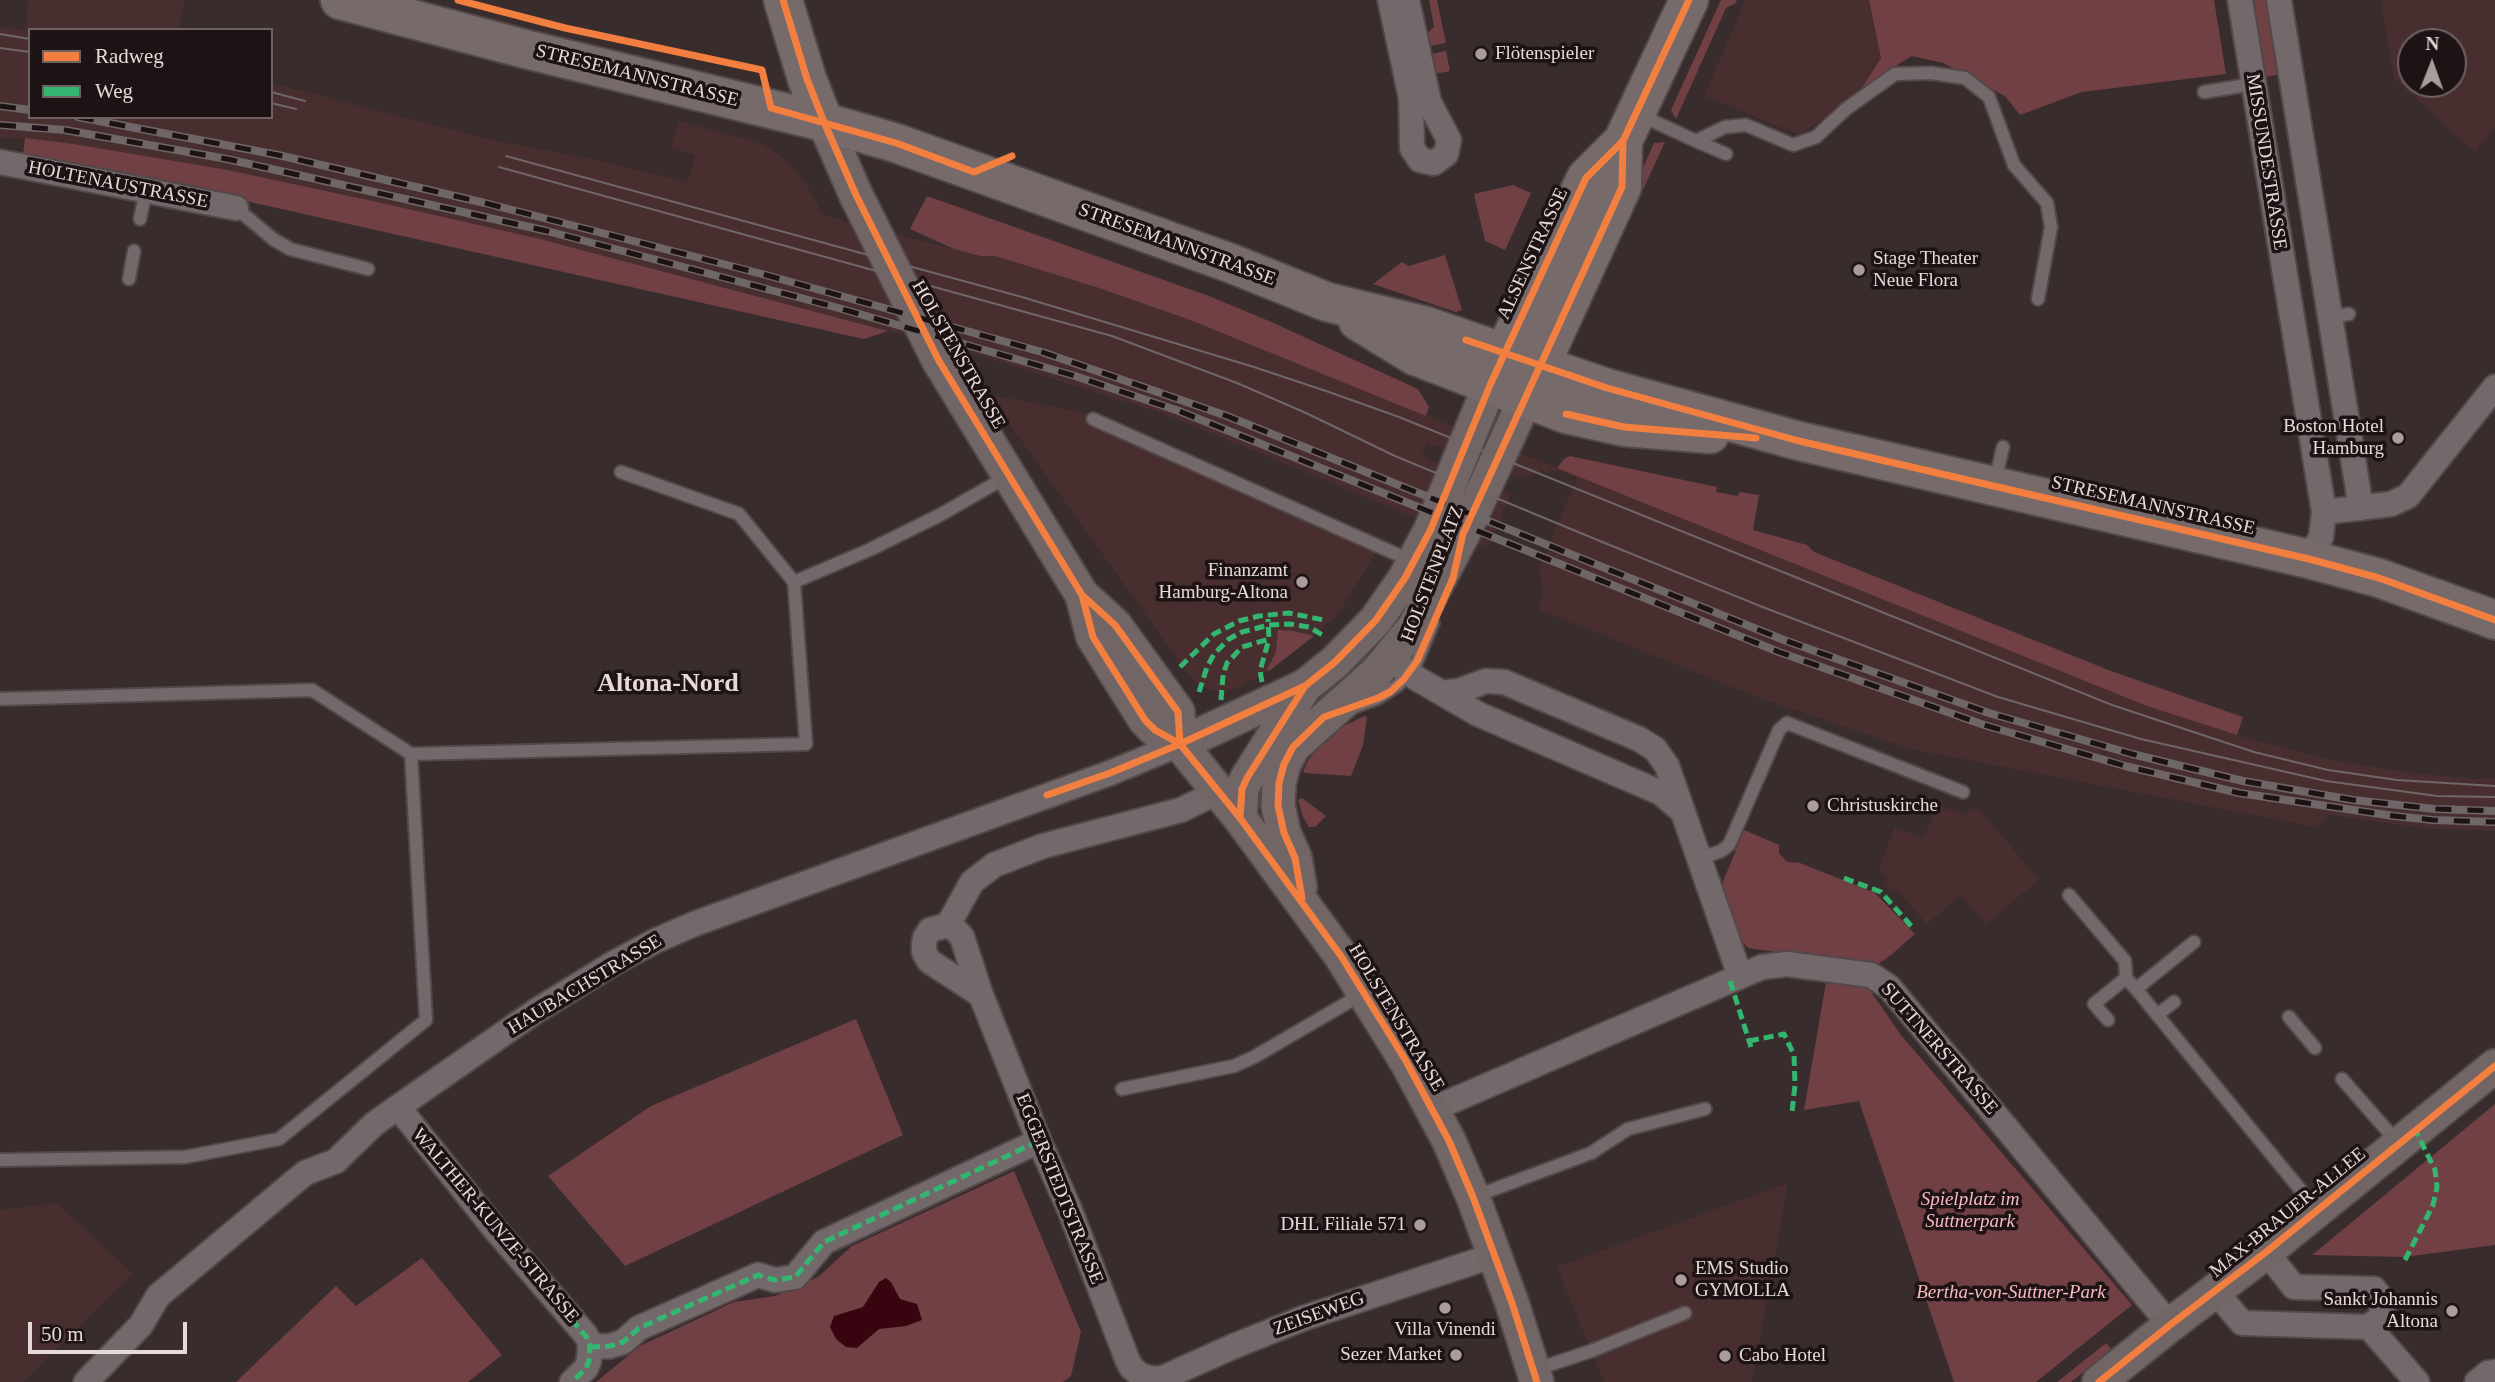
<!DOCTYPE html>
<html>
<head>
<meta charset="utf-8">
<style>
  body { margin:0 }
  #map { position:relative; width:2495px; height:1382px; overflow:hidden; background:#382c2d; font-family:Georgia,serif }
  canvas { display:block }
  .legend { position:absolute; left:28px; top:28px; width:245px; height:91px; box-sizing:border-box; background:#1d1314; border:2px solid #6e6263; margin:0; padding:9px 12px; list-style:none; font-size:21px; color:#e7d8d9 }
  .legend li { display:flex; align-items:center; gap:14px; height:35px }
  .legend b { width:35px; border:2px solid #6e6263 }
  .north { position:absolute; left:2397px; top:28px; width:70px; height:70px; box-sizing:border-box; background:#1d1314; border:2px solid #6e6263; border-radius:50%; rotate:1deg; font-size:19px; font-weight:700; line-height:28px; text-align:center; color:#e7d8d9 }
  .north::after { content:''; display:block; margin:auto; width:24px; height:32px; background:#aa9c9d; clip-path:polygon(50% 0,100% 100%,50% 72%,0 100%) }
  .scale { position:absolute; left:28px; top:1322px; width:159px; height:32px; box-sizing:border-box; border:4px solid #e7d8d9; border-top:0; padding-left:9px; font-size:21px; line-height:24px; white-space:nowrap; color:#e7d8d9; -webkit-text-stroke:5px #1d1314; paint-order:stroke }
</style>
</head>
<body>
<div id="map">
<canvas width="2495" height="1382"></canvas>
<ul class="legend">
<li><b style="height:9px;background:#f27e40"></b>Radweg</li>
<li><b style="height:9px;background:#33b770"></b>Weg</li>
</ul>
<div class="north">N</div>
<div class="scale">50 m</div>
</div>
<script>
const g = document.querySelector('canvas').getContext('2d');
g.lineJoin = 'round';
function fillPath(path, color) { g.fillStyle = color; g.fill(path, 'evenodd'); }
const toPath = rows => new Path2D(rows.map(r => 'M' + r).join(''));
function strokePath(path, color, width, dash) { g.strokeStyle = color; g.lineWidth = width; g.lineCap = dash ? 'butt' : 'round'; g.setLineDash(dash || []); g.stroke(path); }
function label(font, color, halo, rows, align = 'center') {
  g.font = font + ' Georgia,serif'; g.lineWidth = 7; g.setLineDash([]); g.textBaseline = 'middle'; g.strokeStyle = halo; g.fillStyle = color; for (const [text, x, y, turn = 0] of rows) {
    g.save(); g.translate(x, y); g.rotate((+turn || 0) * Math.PI / 180); g.textAlign = isNaN(turn) ? turn : align; if (halo) g.strokeText(text, 0, 0); g.fillText(text, 0, 0); g.restore();
  }
}
fillPath(toPath([
  [28,0,185,0,177,30,30,30,30,117,271,117,271,83,497,141,587,158,688,182,695,155,671,148,678,121,754,141,772,149,792,166,806,183,823,215,980,256,995,256,1099,288,1190,320,2147,706,2237,735,2331,760,2412,773,2477,779,2495,778,2495,831,2433,829,2329,815,2316,827,1911,749,1762,699,1538,609,1543,595,1539,569,1577,478,1557,470,1519,478,1427,443,1422,456,1511,494,1488,548,1167,415,969,352,540,239,382,203,228,170,74,144,0,137,0,27,26,30],
  [1746,0,1869,0,1881,58,1858,94,1800,135,1704,96],
  [2381,0,2495,0,2495,127,2475,153,2394,78],
  [2411,42,2453,42,2453,84,2411,84],
  [988,394,1075,411,1384,539,1337,616,1269,671,1236,689,1221,692,1209,690,1192,679],
  [1938,805,1967,816,1970,808,1980,810,2039,880,1986,924,1961,895,1927,924,1896,889,1891,892,1883,883,1887,879,1879,868,1895,827,1923,838],
  [1788,1183,1752,1382,1604,1382,1557,1267],
  [57,1203,133,1274,23,1382,0,1382,0,1210]
]), '#492e30');
fillPath(toPath([
  [1429,0,1437,0,1446,43,1424,47,1422,38,1434,27],
  [1721,0,1737,0,1736,3,1726,8,1676,119,1671,110],
  [1869,0,2214,0,2226,74,2082,92,2020,115,2005,96,1943,63,1912,56,1884,73,1858,94,1881,58],
  [2247,0,2272,0,2283,74,2259,78],
  [1446,51,1450,71,1435,74,1425,55],
  [25,138,74,144,228,170,382,203,540,239,888,331,864,339,250,202,23,156],
  [1665,142,1586,313,1579,310,1654,143],
  [1513,185,1531,193,1505,250,1485,241,1474,194],
  [927,196,1209,296,1269,321,1418,389,1429,407,1426,416,1190,320,1099,288,995,256,980,256,954,249,910,229],
  [1445,255,1462,310,1456,312,1373,284,1402,262,1409,266],
  [1570,456,1717,487,1716,492,1738,496,1739,492,1759,495,1753,530,1807,545,1814,552,2111,671,2243,717,2237,735,2147,706,1557,468,1564,459],
  [1278,630,1293,631,1314,636,1269,671,1267,670,1276,652],
  [1364,716,1367,717,1363,745,1351,776,1305,773,1303,771,1309,759,1325,739,1340,728],
  [1302,798,1326,816,1315,827,1309,827,1303,817,1298,800],
  [1744,830,1779,845,1779,853,1787,862,1800,863,1875,893,1915,934,1891,955,1860,976,1901,1035,2132,1305,2036,1382,1954,1382,1859,1101,1804,1110,1830,959,1754,949,1748,948,1737,936,1720,889],
  [856,1019,903,1135,625,1266,548,1176,651,1106],
  [2495,1104,2495,1245,2404,1257,2312,1255],
  [1014,1171,1081,1332,1071,1376,1063,1382,596,1382,640,1346,734,1302,775,1296,818,1277,852,1246],
  [422,1258,502,1355,468,1382,236,1382,336,1286,356,1306],
  [2106,1343,2112,1350,2071,1382,2057,1382]
]), '#704045');
fillPath(toPath([
  [886,1278,891,1282,900,1299,917,1304,922,1320,906,1326,879,1329,857,1348,846,1347,836,1339,830,1327,834,1316,863,1307,879,1282]
]), '#38040f');
const lane = toPath([
  [2204,92,2253,84],
  [1640,115,1696,141,1725,127,1746,125,1793,145,1816,137,1846,109,1895,74,1931,73,1965,78,1989,97,2014,165,2047,203,2051,227,2038,299],
  [1696,141,1726,154],
  [236,208,273,239,290,249,368,269],
  [140,219,146,190],
  [129,279,134,251],
  [2330,317,2349,314],
  [1093,419,1414,562],
  [621,472,739,514,794,582,869,550,940,515,1008,476],
  [1995,482,2003,447],
  [0,699,312,690,411,754,806,744,794,582],
  [1354,707,1378,698,1398,685,1417,661,1433,623],
  [1699,859,1721,851,1729,845,1779,730,1787,723,1963,792],
  [2069,895,2125,961,2126,978,2136,989],
  [2194,942,2136,989,2317,1210],
  [2157,1015,2174,1002],
  [2289,1017,2315,1048],
  [2108,1020,2094,1004,2126,978],
  [2342,1079,2399,1144],
  [1122,1089,1234,1066,1254,1057,1364,993],
  [0,1160,185,1157,279,1139,426,1020,411,754],
  [1473,1197,1591,1153,1628,1129,1705,1109],
  [1534,1370,1591,1351,1685,1313]
]);
const street = toPath([
  [1390,0,1411,98,1412,148,1420,160,1434,163,1446,154,1449,140,1429,102,1407,0],
  [2240,0,2324,512,2321,537,2309,559],
  [2279,0,2361,508],
  [0,162,236,208],
  [2324,512,2391,504,2408,496,2495,387],
  [1390,658,1416,678,1478,714,1661,793,1682,811],
  [1442,693,1459,691,1486,681,1504,682,1639,739,1655,749,1667,766,1740,976],
  [948,925,972,882,994,865,1043,846,1181,810,1218,792],
  [981,995,929,961,924,952,924,944,925,938,930,930,948,925,952,926,962,937,981,995,1039,1141,1069,1208,1127,1359,1131,1367,1140,1375,1152,1379,1163,1378,1234,1346,1304,1318,1495,1255],
  [398,1107,494,1228,585,1334,590,1343,589,1361,586,1368,572,1382],
  [1433,1109,1762,967,1787,964,1871,975,1889,987,2170,1325],
  [2215,1291,2242,1323,2369,1327,2382,1316,2382,1299,2374,1289,2294,1287,2266,1252],
  [2369,1327,2417,1382],
  [590,1347,610,1346,623,1342,639,1328,758,1275,775,1280,795,1277,824,1242,1039,1141],
  [86,1382,141,1325,158,1296,305,1173,336,1161,374,1124,398,1107,536,1011,614,963,655,941,694,924,1110,773,1180,744],
  [2477,1382,2488,1373,2495,1372]
]);
const secondary = toPath([
  [824,122,856,195,939,361,1082,595,1115,625,1178,712,1180,744],
  [1082,595,1093,637,1145,720,1155,730,1180,744,1240,818,1341,956,1406,1061,1449,1141,1473,1197,1512,1303,1537,1382],
  [1180,744,1305,686,1335,662,1376,620,1405,578,1431,529,1490,385],
  [1240,818,1242,789,1247,778,1305,686],
  [1300,887,1295,858,1284,833,1278,806,1279,783,1284,764,1293,747,1377,672,1414,627,1463,534,1526,398],
  [2099,1382,2170,1325,2266,1252,2495,1066]
]);
const primary = toPath([
  [340,0,525,49,824,122,896,143,1230,263,1327,302,1426,326,1607,388,1799,441,2309,559,2379,578,2495,620],
  [783,0,807,79,824,122],
  [1358,321,1415,356,1566,414,1624,427,1710,434],
  [1494,375,1586,178,1623,141,1689,0],
  [1530,388,1622,187,1623,141]
]);
strokePath(lane, '#534849', 16);
strokePath(street, '#534849', 28);
strokePath(secondary, '#534849', 37);
strokePath(primary, '#534849', 42);
strokePath(lane, '#74696a', 12);
strokePath(street, '#74696a', 24);
strokePath(secondary, '#716566', 33);
strokePath(primary, '#776a6b', 38);
strokePath(toPath([
  [0,34,30,39],
  [0,48,30,52],
  [271,92,305,101],
  [271,103,296,109],
  [506,156,1022,297,1254,367,1329,392,1399,417,2112,705,2254,752,2328,770,2397,780,2495,786],
  [499,167,1112,336,1237,383,1306,413,1395,456,1595,539,1760,606,1998,697,2141,739,2326,781,2437,796,2495,797]
]), '#6f6667', 2);
const rail = toPath([
  [0,106,30,110],
  [78,117,278,155,485,203,766,275,1042,352,1227,416,1784,640,1989,713,2132,754,2243,781,2353,800,2435,809,2495,811],
  [0,125,65,130,227,159,547,231,835,307,1075,376,1179,411,1779,652,1984,725,2125,766,2239,793,2394,816,2433,820,2495,822]
]);
strokePath(rail, '#6f6667', 8);
strokePath(rail, '#1d1314', 5, [16]);
strokePath(toPath([
  [1180,667,1214,634,1239,621,1259,616,1289,613,1324,620],
  [1262,682,1260,671,1269,639],
  [1199,692,1207,667,1214,654,1229,639,1242,632,1269,625,1290,624,1309,627,1324,636],
  [1221,700,1223,675,1227,663,1242,647,1269,639,1268,619],
  [1844,878,1881,892,1912,927],
  [1730,981,1751,1047],
  [1749,1041,1784,1034,1794,1055,1795,1085,1792,1112],
  [494,1228,588,1339,590,1347,589,1361,586,1368,572,1382],
  [2405,1260,2433,1205,2437,1187,2435,1170,2416,1131],
  [590,1347,610,1346,623,1342,639,1328,758,1275,775,1280,795,1277,824,1242,1039,1141]
]), '#33b770', 5, [10, 5]);
strokePath(toPath([
  [458,0,565,28,762,70,771,108,896,143,974,172,1012,156],
  [783,0,807,79,824,122,856,195,939,361,1082,595,1115,625,1178,712,1180,744],
  [1466,340,1607,388,1799,441,2309,559,2379,578,2495,620],
  [1566,414,1624,427,1756,438],
  [1082,595,1093,637,1145,720,1155,730,1180,744,1240,818,1341,956,1406,1061,1449,1141,1473,1197,1512,1303,1537,1382],
  [1047,795,1110,773,1180,744,1305,686,1335,662,1376,620,1405,578,1431,529,1490,385,1586,178,1623,141,1689,0],
  [1240,818,1242,789,1247,778,1305,686],
  [1302,898,1295,858,1284,833,1278,806,1279,783,1284,764,1293,747,1324,717,1378,698,1390,692,1404,679,1417,661,1453,578,1463,534,1622,187,1623,141],
  [2099,1382,2170,1325,2266,1252,2495,1066]
]), '#f27e40', 7);
for (const [x, y, r, color] of [
  [1481,54,7,"#aa9c9d"],
  [1859,270,7,"#aa9c9d"],
  [2398,438,7,"#aa9c9d"],
  [1302,582,7,"#aa9c9d"],
  [1813,806,7,"#aa9c9d"],
  [1420,1225,7,"#aa9c9d"],
  [1681,1280,7,"#aa9c9d"],
  [1445,1308,7,"#aa9c9d"],
  [2452,1311,7,"#aa9c9d"],
  [1456,1355,7,"#aa9c9d"],
  [1725,1356,7,"#aa9c9d"]
]) { const dot = new Path2D(); dot.arc(x, y, r, 0, 2 * Math.PI); g.fillStyle = color; g.fill(dot); strokePath(dot, '#1d1314', 2.5); }
label('19px', '#e7d8d9', '#1d1314', [
  ["Flötenspieler",1495,54],
  ["Stage Theater",1873,259],
  ["Neue Flora",1873,281],
  ["Boston Hotel",2384,427,"right"],
  ["Hamburg",2384,449,"right"],
  ["Finanzamt",1288,571,"right"],
  ["Hamburg-Altona",1288,593,"right"],
  ["Christuskirche",1827,806],
  ["DHL Filiale 571",1406,1225,"right"],
  ["EMS Studio",1695,1269],
  ["GYMOLLA",1695,1291],
  ["Sankt Johannis",2438,1300,"right"],
  ["Altona",2438,1322,"right"],
  ["Villa Vinendi",1445,1330,"center"],
  ["Sezer Market",1442,1355,"right"],
  ["Cabo Hotel",1739,1356]
], 'left');
label('19px', '#e7d8d9', '#1d1314', [
  ["STRESEMANNSTRASSE",637,76,14],
  ["MISSUNDESTRASSE",2266,162,81],
  ["HOLTENAUSTRASSE",118,185,11],
  ["STRESEMANNSTRASSE",1177,245,20],
  ["ALSENSTRASSE",1533,254,-65],
  ["HOLSTENSTRASSE",958,355,60],
  ["STRESEMANNSTRASSE",2153,506,13],
  ["HOLSTENPLATZ",1433,574,-69],
  ["HAUBACHSTRASSE",585,985,-31],
  ["HOLSTENSTRASSE",1396,1018,59],
  ["SUTTNERSTRASSE",1939,1049,49],
  ["EGGERSTEDTSTRASSE",1059,1189,68],
  ["MAX-BRAUER-ALLEE",2288,1213,-39],
  ["WALTHER-KUNZE-STRASSE",495,1226,50],
  ["ZEISEWEG",1319,1314,-20]
]);
label('italic 19px', '#f9babf', '#1d1314', [
  ["Spielplatz im",1970,1200],
  ["Suttnerpark",1970,1222],
  ["Bertha-von-Suttner-Park",2011,1293]
]);
label('bold 26px', '#e7d8d9', '#1d1314', [
  ["Altona-Nord",668,684]
]);
</script>
</body>
</html>
